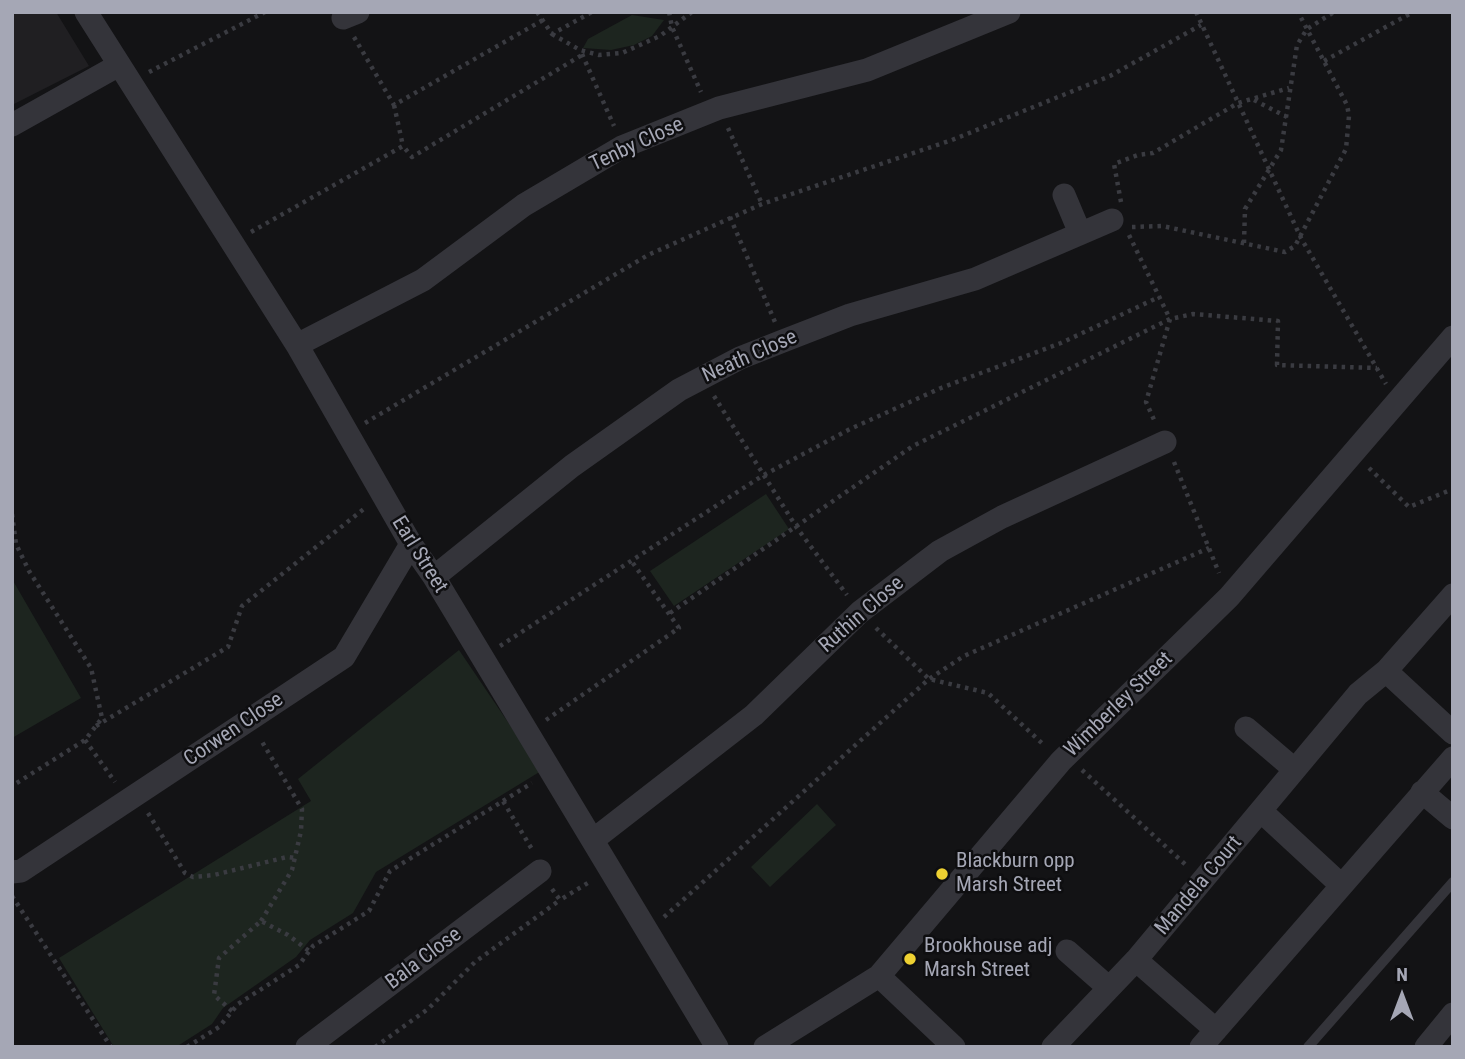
<!DOCTYPE html>
<html>
<head>
<meta charset="utf-8">
<style>
  body { margin:0 }
  #map { position:relative; width:1465px; height:1059px; overflow:hidden; background:#131315; font-family:"Roboto Condensed",sans-serif }
  canvas { display:block }
  .frame { position:absolute; inset:0; border:14px solid #a5a7b5; pointer-events:none }
  .north { position:absolute; left:1367px; top:961px; width:70px; height:70px; -webkit-text-stroke:5px #0e0e10; paint-order:stroke; rotate:0deg; font-size:19px; font-weight:700; line-height:28px; text-align:center; color:#a5a7b5 }
  .north::after { content:''; display:block; margin:auto; width:24px; height:32px; background:#a5a7b5; clip-path:polygon(50% 0,100% 100%,50% 72%,0 100%) }
</style>
</head>
<body>
<div id="map">
<canvas width="1465" height="1059"></canvas>
<div class="frame"></div>
<div class="north">N</div>
</div>
<script>
const g = document.querySelector('canvas').getContext('2d');
g.lineJoin = 'round';
function fillPath(path, color) { g.fillStyle = color; g.fill(path, 'evenodd'); }
const toPath = rows => new Path2D(rows.map(r => 'M' + r).join(''));
function strokePath(path, color, width, dash) { g.strokeStyle = color; g.lineWidth = width; g.lineCap = dash ? 'butt' : 'round'; g.setLineDash(dash || []); g.stroke(path); }
function label(font, color, halo, rows, align = 'center') {
  g.font = font + ' "Roboto Condensed",sans-serif'; g.lineWidth = 5; g.setLineDash([]); g.textBaseline = 'middle'; g.strokeStyle = halo; g.fillStyle = color; for (const [text, x, y, turn = 0] of rows) {
    g.save(); g.translate(x, y); g.rotate((+turn || 0) * Math.PI / 180); g.textAlign = isNaN(turn) ? turn : align; if (halo) g.strokeText(text, 0, 0); g.fillText(text, 0, 0); g.restore();
  }
}
fillPath(toPath([
  [12,12,56,12,89,66,12,105]
]), '#201f22');
fillPath(toPath([
  [632,15,664,20,652,36,634,45,611,50,583,48,588,39],
  [766,494,789,529,674,606,650,571],
  [12,579,81,698,12,738],
  [459,650,541,771,376,872,353,913,310,940,296,957,223,1008,212,1024,176,1047,114,1047,59,958,311,801,298,779],
  [817,804,836,825,770,887,751,867]
]), '#1d251f');
strokePath(toPath([
  [537,12,552,34,592,12],
  [669,12,672,27,701,92],
  [1196,12,1301,238,1386,384],
  [552,34,580,50,599,55,622,53,660,36,692,12],
  [354,37,394,105,543,20],
  [582,54,614,126],
  [1324,61,1413,12],
  [149,72,265,12],
  [1254,100,1287,117],
  [394,105,403,146],
  [728,128,762,204],
  [1121,202,1114,164,1138,155,1153,153,1238,103,1289,88],
  [730,217,775,322],
  [1132,227,1162,226,1285,252,1295,246,1346,149,1349,116,1347,105,1298,12],
  [251,232,403,146,412,157,582,55],
  [1129,235,1170,319,1146,402,1155,422],
  [1244,243,1245,209,1281,150,1297,45,1307,29,1334,12],
  [714,396,797,528,847,595],
  [365,423,648,255,762,204,952,140,1110,76,1201,25],
  [1174,462,1219,573],
  [1369,468,1409,507,1453,489],
  [12,514,16,544,29,571,91,668,102,718,85,740,12,786],
  [670,613,913,446,1170,319,1193,314,1278,321,1277,365,1377,368],
  [876,628,929,679,988,693,1045,746],
  [500,646,762,476,850,429,941,388,1061,343,1159,297],
  [546,720,679,628,630,559],
  [96,726,228,647,242,606,365,508],
  [85,740,115,782],
  [1082,770,1187,866],
  [503,801,532,783],
  [148,813,185,873,193,877,214,875,287,857,295,858],
  [552,889,560,900,591,881],
  [12,896,111,1047],
  [664,917,929,679,964,656,1209,548],
  [261,921,292,870,301,831,302,809,261,740],
  [232,1011,214,995,219,958,261,921,288,935,309,951],
  [187,1047,219,1027,238,1004,299,965,313,946,369,911,390,871,503,801,533,851],
  [375,1047,428,1009,475,962,560,900]
]), '#3a3b41', 4.5, [3.5, 5]);
strokePath(toPath([
  [1308,1047,1453,882]
]), '#34343a', 10);
strokePath(toPath([
  [86,12,297,345,411,544,434,577,717,1047],
  [343,18,358,12],
  [12,125,119,65],
  [1064,195,1080,233],
  [297,345,423,280,524,205,622,147,719,108,867,70,1009,12],
  [434,577,572,466,679,390,740,358,783,341,850,315,975,279,1112,220],
  [1453,595,1386,671,1453,733],
  [1246,728,1294,769],
  [1422,792,1453,818],
  [1261,811,1341,885],
  [593,840,754,715,860,612,940,551,1002,517,1165,442],
  [12,872,21,871,344,657,411,544],
  [1067,951,1109,988],
  [1136,960,1216,1030],
  [879,976,954,1047],
  [307,1047,540,871],
  [765,1047,879,976,1061,761,1229,597,1453,337],
  [1053,1047,1136,960,1358,694,1386,671],
  [1201,1047,1453,758],
  [1426,1047,1453,1014]
]), '#34343a', 23);
for (const [x, y, r, color] of [
  [942,874,7,"#eed132"],
  [910,959,7,"#eed132"]
]) { const dot = new Path2D(); dot.arc(x, y, r, 0, 2 * Math.PI); g.fillStyle = color; g.fill(dot); strokePath(dot, '#0e0e10', 2.5); }
label('21px', '#a5a7b5', '#0e0e10', [
  ["Tenby Close",637,145,-25],
  ["Neath Close",750,357,-24],
  ["Earl Street",419,555,58],
  ["Ruthin Close",862,615,-41],
  ["Wimberley Street",1119,705,-44],
  ["Corwen Close",234,730,-34],
  ["Mandela Court",1199,886,-50],
  ["Bala Close",424,959,-37]
]);
label('21px', '#a5a7b5', '#0e0e10', [
  ["Blackburn opp",956,862],
  ["Marsh Street",956,886],
  ["Brookhouse adj",924,947],
  ["Marsh Street",924,971]
], 'left');
</script>
</body>
</html>
